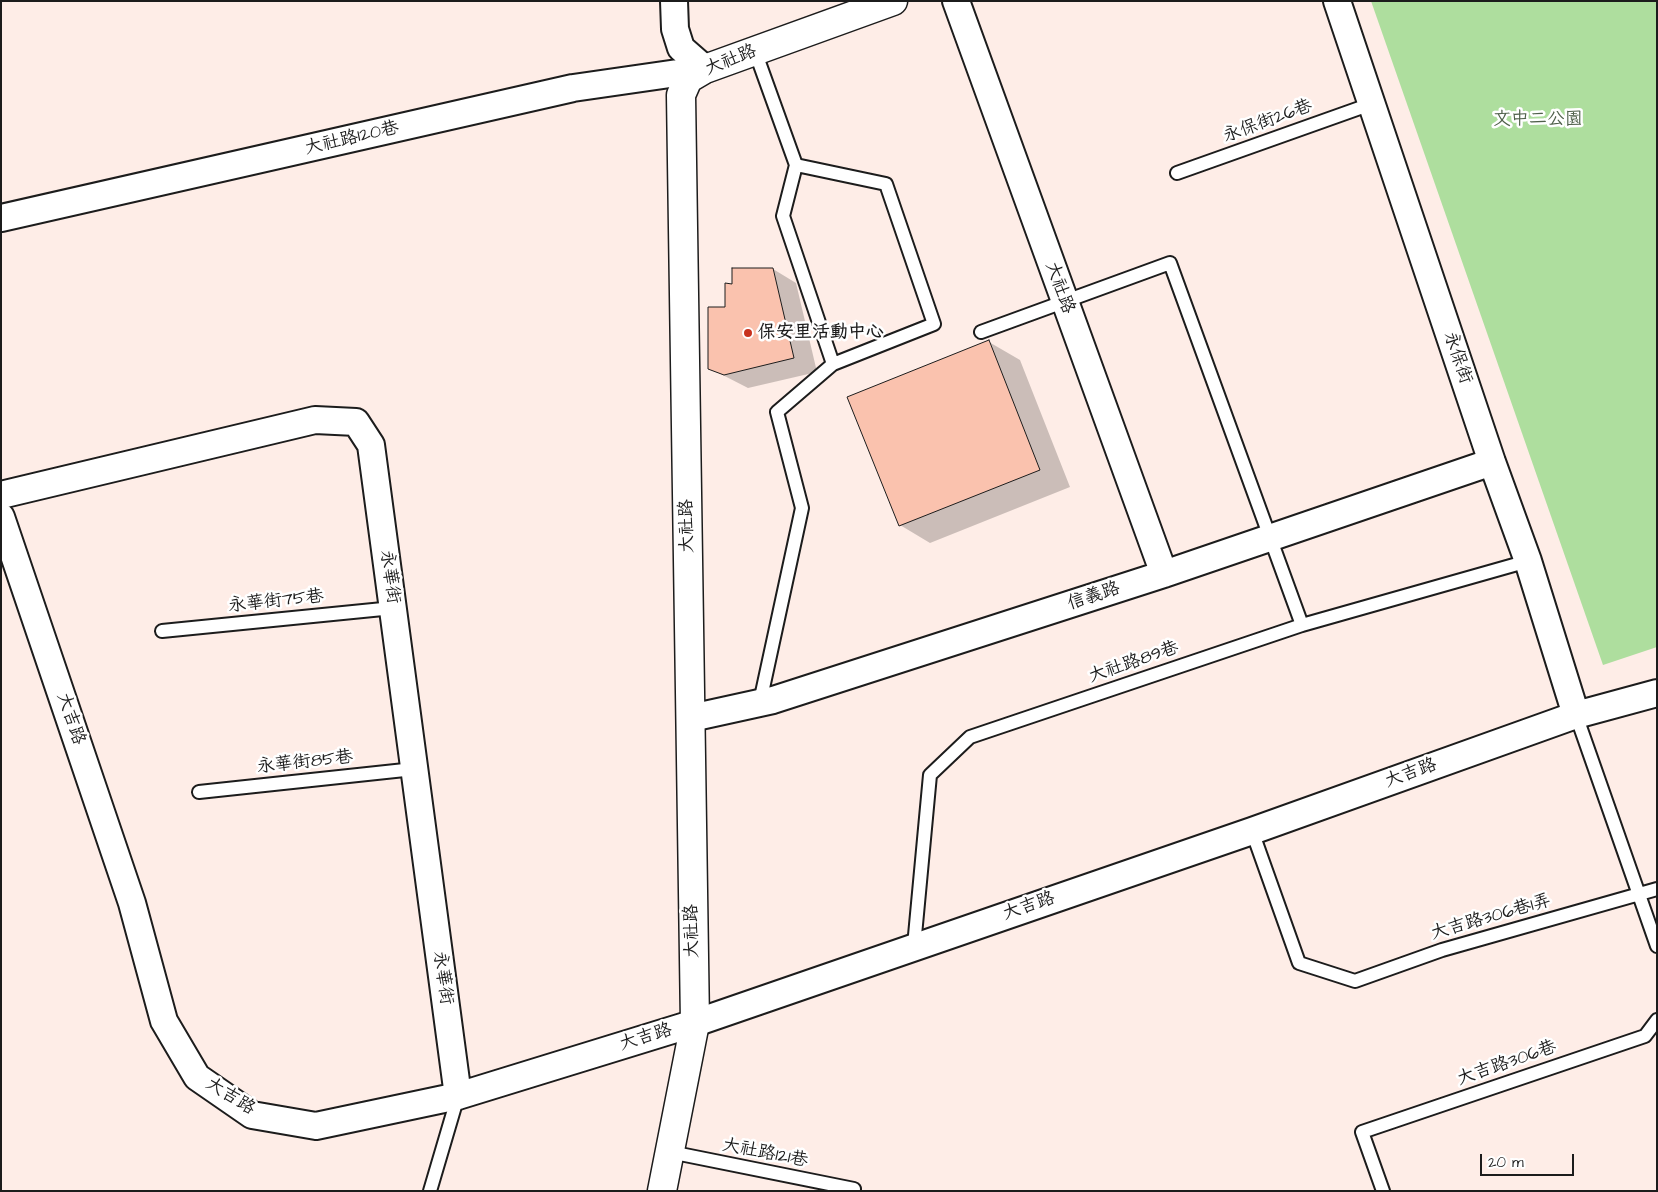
<!DOCTYPE html>
<html>
<head>
<meta charset="utf-8">
<style>
  body { margin:0 }
  #map { position:relative; width:1658px; height:1192px; overflow:hidden; background:#feede7; font-family:"Architects Daughter",sans-serif }
  canvas { display:block }
  .frame { position:absolute; inset:0; border:2px solid #1c1c1c; pointer-events:none }
  .scale { position:absolute; left:1480px; top:1154px; width:94px; height:22px; box-sizing:border-box; border:2px solid #1c1c1c; border-top:0; padding-left:6px; font-size:15px; line-height:18px; white-space:nowrap; color:#1c1c1c; -webkit-text-stroke:4px #fff; paint-order:stroke }
</style>
</head>
<body>
<div id="map">
<canvas width="1658" height="1192"></canvas>
<div class="frame"></div>
<div class="scale">20 m</div>
</div>
<script>
const g = document.querySelector('canvas').getContext('2d');
g.lineJoin = 'round';
function fillPath(path, color) { g.fillStyle = color; g.fill(path, 'evenodd'); }
const toPath = rows => new Path2D(rows.map(r => 'M' + r).join(''));
function strokePath(path, color, width, dash) { g.strokeStyle = color; g.lineWidth = width; g.lineCap = dash ? 'butt' : 'round'; g.setLineDash(dash || []); g.stroke(path); }
function label(font, color, halo, rows, align = 'center') {
  g.font = font + ' "Architects Daughter","LXGW WenKai TC",sans-serif'; g.lineWidth = 5; g.setLineDash([]); g.textBaseline = 'middle'; g.strokeStyle = halo; g.fillStyle = color; for (const [text, x, y, turn = 0] of rows) {
    g.save(); g.translate(x, y); g.rotate((+turn || 0) * Math.PI / 180); g.textAlign = isNaN(turn) ? turn : align; if (halo) g.strokeText(text, 0, 0); g.fillText(text, 0, 0); g.restore();
  }
}
fillPath(toPath([
  [1371,1,1657,1,1657,647,1603,665]
]), '#aede9e');
fillPath(toPath([
  [773,269,796,283,817,372,748,388,709,368,733,285],
  [989,342,1020,360,1070,487,930,543,900,525]
]), '#0003');
const building = toPath([
  [732,268,773,268,794,358,724,375,708,369,708,307,725,307,725,283,732,284,732,268],
  [989,340,1040,470,899,526,847,397,989,340]
]);
fillPath(building, '#fac2ae');
strokePath(building, '#1c1c1c', 1);
const lane = toPath([
  [755,51,796,165,886,184,934,324,833,364,777,412,802,508,760,702],
  [796,165,783,216,833,364],
  [1177,173,1371,104],
  [981,332,1170,263,1302,625],
  [162,631,393,608],
  [1576,715,1657,946],
  [199,792,414,769],
  [1252,831,1299,963,1355,981,1442,950,1657,889],
  [914,946,930,775,970,737,1302,625,1528,561],
  [670,1152,854,1189],
  [430,1191,458,1096],
  [1383,1191,1362,1132,1645,1036,1657,1020]
]);
const street = toPath([
  [674,1,675,29,681,48,705,69],
  [956,1,1164,574],
  [1337,1,1492,462,1528,561,1576,715],
  [1,218,573,88,705,69],
  [1,495,315,420,356,422,371,445,458,1096],
  [1,517,132,903,164,1021,197,1077,252,1115,316,1126,458,1096,695,1023,1252,831,1576,715,1657,693],
  [691,718,773,700,1164,574,1492,462]
]);
const secondary = toPath([
  [662,1191,695,1023,681,95,688,79,705,69,893,1]
]);
strokePath(lane, '#1c1c1c', 16);
strokePath(street, '#1c1c1c', 30);
strokePath(secondary, '#1c1c1c', 31);
strokePath(lane, '#fff', 12);
strokePath(street, '#fff', 26);
strokePath(secondary, '#fff', 28);
for (const [x, y, r, color] of [
  [748,333,5,"#c8321e"]
]) { const dot = new Path2D(); dot.arc(x, y, r, 0, 2 * Math.PI); g.fillStyle = color; g.fill(dot); strokePath(dot, '#fff', 2); }
label('18px', '#1c1c1c', '#fff', [
  ["大社路",731,61,-22],
  ["永保街26巷",1268,122,-20],
  ["大社路120巷",352,139,-13],
  ["大社路",1059,288,70],
  ["永保街",1457,358,71],
  ["大社路",688,526,-91],
  ["永華街",389,577,82],
  ["信義路",1094,597,-18],
  ["永華街75巷",276,602,-6],
  ["大社路89巷",1134,663,-19],
  ["大吉路",70,719,71],
  ["永華街85巷",305,763,-6],
  ["大吉路",1411,774,-20],
  ["大吉路",1029,907,-19],
  ["大吉路306巷1弄",1491,918,-16],
  ["大社路",693,931,-91],
  ["永華街",442,978,82],
  ["大吉路",646,1038,-17],
  ["大吉路306巷",1507,1064,-19],
  ["大吉路",230,1097,32],
  ["大社路121巷",765,1154,11]
]);
label('18px', '#4f604a', '#fff', [
  ["文中二公園",1538,120]
]);
label('bold 18px', '#1c1c1c', '#fff', [
  ["保安里活動中心",758,333]
], 'left');
</script>
</body>
</html>
